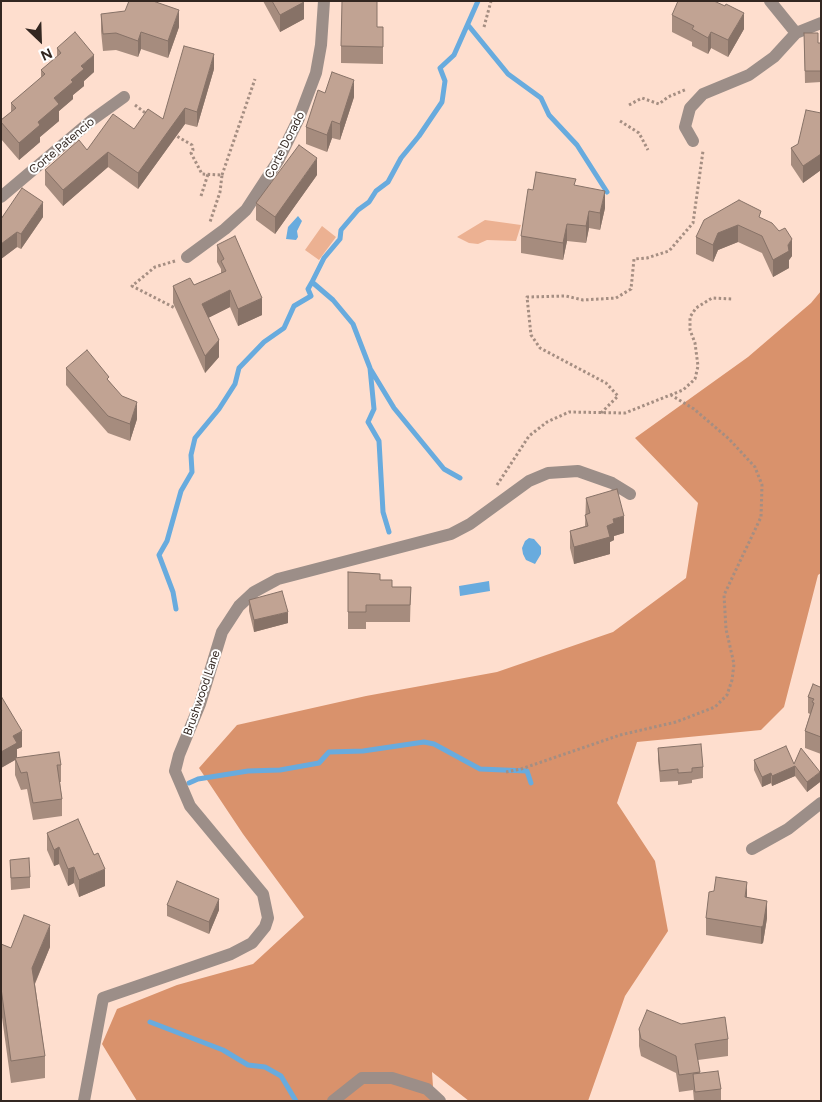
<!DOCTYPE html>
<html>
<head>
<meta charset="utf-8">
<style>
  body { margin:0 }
  #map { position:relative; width:822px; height:1102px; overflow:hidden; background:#fedece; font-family:Figtree,sans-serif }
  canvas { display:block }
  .frame { position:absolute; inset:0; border:2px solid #332721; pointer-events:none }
  .north { position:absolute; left:15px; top:15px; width:50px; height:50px; -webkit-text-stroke:4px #fff; paint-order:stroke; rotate:156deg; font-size:14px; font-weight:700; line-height:20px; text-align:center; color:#332721 }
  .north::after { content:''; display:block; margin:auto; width:18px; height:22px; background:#332721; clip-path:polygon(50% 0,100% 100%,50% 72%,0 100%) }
</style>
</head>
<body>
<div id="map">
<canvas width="822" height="1102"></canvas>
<div class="frame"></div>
<div class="north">N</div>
</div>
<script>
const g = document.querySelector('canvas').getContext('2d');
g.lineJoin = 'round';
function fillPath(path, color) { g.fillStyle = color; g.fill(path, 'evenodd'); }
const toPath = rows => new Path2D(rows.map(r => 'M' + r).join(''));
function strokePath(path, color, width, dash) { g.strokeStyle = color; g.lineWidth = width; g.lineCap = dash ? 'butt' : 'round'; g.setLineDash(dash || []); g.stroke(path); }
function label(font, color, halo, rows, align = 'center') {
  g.font = font + ' Figtree,sans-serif'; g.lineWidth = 4; g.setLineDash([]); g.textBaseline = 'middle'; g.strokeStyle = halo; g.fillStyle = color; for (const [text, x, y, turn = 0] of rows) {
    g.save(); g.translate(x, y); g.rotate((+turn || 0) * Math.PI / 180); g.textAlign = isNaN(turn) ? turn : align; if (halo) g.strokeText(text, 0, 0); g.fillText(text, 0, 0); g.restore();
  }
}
fillPath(toPath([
  [485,220,521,225,516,241,487,240,478,244,469,243,457,237],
  [322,226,336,237,319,260,305,250]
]), '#ecb192');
fillPath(toPath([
  [821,291,821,573,818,575,784,707,761,730,637,742,617,803,655,861,668,931,625,996,588,1101,469,1101,432,1072,434,1101,137,1101,102,1044,117,1009,177,985,253,964,304,917,243,834,199,768,237,725,366,696,497,672,613,632,686,578,698,503,635,438,748,357,811,303]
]), '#d9926c');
fillPath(toPath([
  [298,216,302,221,297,231,298,237,296,240,286,239,288,227],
  [529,538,534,539,541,547,541,554,535,564,526,560,523,554,522,548,525,541],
  [489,581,490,591,460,596,459,586]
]), '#68abde');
strokePath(toPath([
  [468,25,508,74,541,98,549,115,577,145,607,192],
  [371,370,394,408,444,469,460,478],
  [389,532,383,512,379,441,368,422,374,409,370,368,353,324,333,300,312,282,324,258,340,239,341,230,358,210,369,202,376,191,388,182,401,158,419,136,442,102,445,81,440,68,454,55,478,1],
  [176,609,173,592,159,555,167,541,181,491,192,472,191,455,195,438,219,409,235,384,239,368,264,342,284,328,294,306,311,296,308,289,312,282],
  [189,783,198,779,248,771,280,770,319,763,329,752,363,751,424,742,434,744,480,769,527,771,531,783],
  [150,1022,223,1050,248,1065,265,1067,281,1076,296,1101]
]), '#68abde', 5);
strokePath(toPath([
  [484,27,491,1],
  [135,105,148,115],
  [629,105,642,98,659,104,668,97,687,89],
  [620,121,639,133,648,150],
  [173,134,192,145,193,150,191,153,202,174,222,175,220,192,210,222],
  [222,175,255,79],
  [201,196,208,174],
  [175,261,155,267,132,286,175,308],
  [601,413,618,396,606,383,540,348,531,335,527,297,566,296,583,300,616,298,631,289,634,259,647,258,669,251,693,223,703,151],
  [497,485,529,436,547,422,569,412,625,413,683,390,695,379,698,366,695,343,690,330,690,317,696,308,712,298,732,299],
  [506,772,521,769,620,735,676,722,715,707,727,695,732,680,734,664,726,629,724,595,761,517,762,485,755,467,729,439,694,409,671,395]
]), '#a58e82', 3, [2.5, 2.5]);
strokePath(toPath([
  [770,1,796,33],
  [693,141,685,127,690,108,703,94,749,75,774,57,796,33,821,23],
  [1,197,92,120,124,97],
  [187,257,225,229,246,210,278,161,299,118,316,73,321,45,324,1],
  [752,849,788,829,821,803],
  [84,1101,103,998,231,954,252,943,265,927,268,918,263,894,190,806,175,771,179,755,200,704,222,632,239,606,254,592,278,579,451,534,470,524,529,481,548,473,578,471,612,483,630,494],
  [333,1101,362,1078,392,1078,427,1089,440,1101]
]), '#9c8e88', 12);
fillPath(toPath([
  [263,1,303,1,304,19,280,32],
  [101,14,179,27,168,58,141,49,138,57,116,50,103,51,101,31],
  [672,15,744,29,728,57,711,48,708,54,692,46,692,42,672,32],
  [804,33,818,43,821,43,821,82,805,83],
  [383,44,383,64,341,63,341,46],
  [57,48,94,72,84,81,84,86,73,95,73,99,59,111,59,121,40,137,40,142,19,160,1,139,1,120,11,112,11,103,41,78,41,70,57,57],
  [214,69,197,127,185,124,138,189,108,167,63,206,45,185,45,170,134,129,163,119],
  [325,93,354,97,340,140,332,138,327,152,306,144,306,127],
  [821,113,821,170,803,183,791,165,791,148,798,144],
  [317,175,275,234,256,220,256,203],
  [576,186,605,208,600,230,589,228,586,243,567,241,563,260,521,253,521,236,533,190],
  [43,217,21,249,17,247,1,259,1,219],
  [761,218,792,256,789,260,789,268,773,277,762,253,738,242,718,250,713,262,696,254,696,237],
  [217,245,262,315,238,326,230,307,208,318,219,357,205,373,173,303,173,286,194,285,221,273,221,269,217,262],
  [66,368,109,381,137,419,130,441,108,433,66,385],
  [586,498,624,533,614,536,614,540,610,542,610,554,574,564,570,548,570,531,585,526],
  [348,572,380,580,392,587,411,587,410,622,366,622,366,629,348,629],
  [249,600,288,623,254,632,249,611],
  [821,685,821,754,805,748,805,731,810,714,808,713,808,697,820,687],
  [1,696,22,747,17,749,17,758,61,765,61,782,60,782,62,799,62,816,33,820,27,789,21,790,15,775,15,760,1,768],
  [658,748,703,767,703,778,692,780,692,783,678,785,678,781,660,782,658,760],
  [754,760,794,764,820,782,807,792,795,776,772,786,771,783,762,787,754,770],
  [47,833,105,886,79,897,74,883,68,886,59,864,54,866,47,850],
  [10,860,30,877,30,888,11,890],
  [747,897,767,918,763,943,761,944,706,935,706,918],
  [167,905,219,910,209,934,167,916],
  [1,944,11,948,50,947,35,984,45,1056,45,1078,11,1083,1,1010],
  [681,1024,728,1039,728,1056,698,1060,700,1073,721,1089,721,1101,694,1101,693,1090,679,1092,676,1073,641,1056,639,1046,639,1029]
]), '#a68c7e');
fillPath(toPath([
  [304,2,304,19,280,32,280,15],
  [179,10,179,27,168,58,168,41],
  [744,13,744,29,728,57,728,40],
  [141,32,141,49,138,57,138,41],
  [711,32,711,48,708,54,708,38],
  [214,54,214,69,197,127,197,112],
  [94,55,94,72,84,81,84,86,73,95,73,99,59,111,59,121,40,137,40,142,19,160,19,143,38,122,54,98,71,80,81,66],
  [354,80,354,97,340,140,340,124],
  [185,108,185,124,138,189,138,173],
  [332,121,332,138,327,152,327,135],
  [108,152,108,167,63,206,63,190],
  [821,154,821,170,803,183,803,166],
  [317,158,317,175,275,234,275,217],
  [605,191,605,208,600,230,600,213],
  [43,202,43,217,21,249,21,234],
  [589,211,589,228,586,243,586,226],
  [567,224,567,241,563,260,563,243],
  [738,225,738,242,718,250,713,262,713,245,718,233],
  [17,232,17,247,1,259,1,244],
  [792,239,792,256,789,260,789,268,773,277,773,260,788,245],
  [230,290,230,307,202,321,202,304],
  [262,298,262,315,238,326,238,309],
  [219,340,219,357,205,373,205,356],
  [137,402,137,419,130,441,130,424],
  [624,516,624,533,614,536,614,540,610,542,610,554,574,564,574,547,613,519],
  [288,612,288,623,254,632,254,620],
  [22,731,22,747,17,749,17,759,15,758,15,760,1,768,1,752,13,736],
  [795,766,795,776,772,786,772,776],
  [820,772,820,782,807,792,807,782],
  [771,773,771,783,762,787,762,777],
  [59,847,59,864,54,866,54,850],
  [74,867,74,883,68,886,68,869],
  [105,869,105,886,79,897,79,880],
  [747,882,747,898,745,897],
  [219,899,219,910,209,934,209,922],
  [767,901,767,918,763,943,761,944,761,927],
  [50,925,50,947,32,990,32,968]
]), '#877267');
const building = toPath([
  [129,1,153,1,179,10,168,41,141,32,138,41,116,33,103,34,101,14,125,11,129,1],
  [272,1,303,1,304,2,280,15,272,1],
  [342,1,377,1,377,27,383,27,383,47,341,46,342,1],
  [678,1,714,1,725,6,726,4,744,13,728,40,711,32,708,38,692,29,694,26,672,15,678,1],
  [75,32,94,55,81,66,84,69,71,80,73,82,54,98,59,104,38,122,40,125,19,143,1,122,1,120,16,108,11,103,45,74,41,70,61,53,57,48,75,32],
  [804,33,818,33,818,43,821,43,821,71,805,71,804,33],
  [184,46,214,54,197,112,185,108,138,173,108,152,63,190,45,170,79,140,87,150,113,114,134,129,148,109,163,119,184,46],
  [332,72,354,80,340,124,332,121,327,135,306,127,318,90,325,93,332,72],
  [806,110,821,113,821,154,803,166,791,148,798,144,806,110],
  [299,145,317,158,275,217,256,203,299,145],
  [536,172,576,179,574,185,605,191,600,213,589,211,586,226,567,224,563,243,521,236,528,189,533,190,536,172],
  [22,188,43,202,21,234,17,232,1,244,1,219,22,188],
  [739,200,761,211,759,217,772,223,779,231,785,228,792,239,788,245,789,251,773,260,762,236,738,225,718,233,713,245,696,237,704,220,739,200],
  [235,236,262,298,238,309,230,290,202,304,219,340,205,356,173,286,190,278,194,285,226,271,221,261,224,259,217,245,235,236],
  [87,350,109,377,107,379,122,396,137,402,130,424,108,416,66,368,87,350],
  [617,489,624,516,613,519,614,523,607,526,610,537,574,547,570,531,588,526,585,515,590,513,586,498,617,489],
  [348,572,380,574,380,580,392,580,392,587,411,587,410,605,366,605,366,612,348,612,348,572],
  [282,591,288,612,254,620,249,600,282,591],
  [813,684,820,687,821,685,821,737,805,731,814,703,812,702,814,699,808,697,813,684],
  [1,696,22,731,13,736,17,743,1,752,1,696],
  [701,744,703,767,692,768,692,772,678,773,678,769,660,771,658,748,701,744],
  [786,746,794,764,801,748,820,772,807,782,795,766,772,776,771,773,762,777,754,760,786,746],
  [59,752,61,765,57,765,62,799,33,803,27,772,21,773,15,758,59,752],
  [78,819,94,855,98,853,105,869,79,880,74,867,68,869,59,847,54,850,47,833,78,819],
  [29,858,30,877,11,878,10,860,29,858],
  [716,877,747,882,745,897,767,901,763,926,761,927,706,918,709,892,714,891,716,877],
  [177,881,219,899,209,922,167,905,177,881],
  [24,915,50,925,32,968,45,1056,11,1061,1,988,1,944,11,948,24,915],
  [647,1010,681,1024,725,1017,728,1039,695,1044,700,1072,679,1075,676,1056,641,1039,639,1029,647,1010],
  [718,1071,721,1089,695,1092,693,1074,718,1071]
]);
fillPath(building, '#c1a393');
strokePath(building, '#877267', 1);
label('12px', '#332721', '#fff', [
  ["Corte Dorado",285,145,-63],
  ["Corte Patencio",62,146,-40],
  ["Brushwood Lane",202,693,-71]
]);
</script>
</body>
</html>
